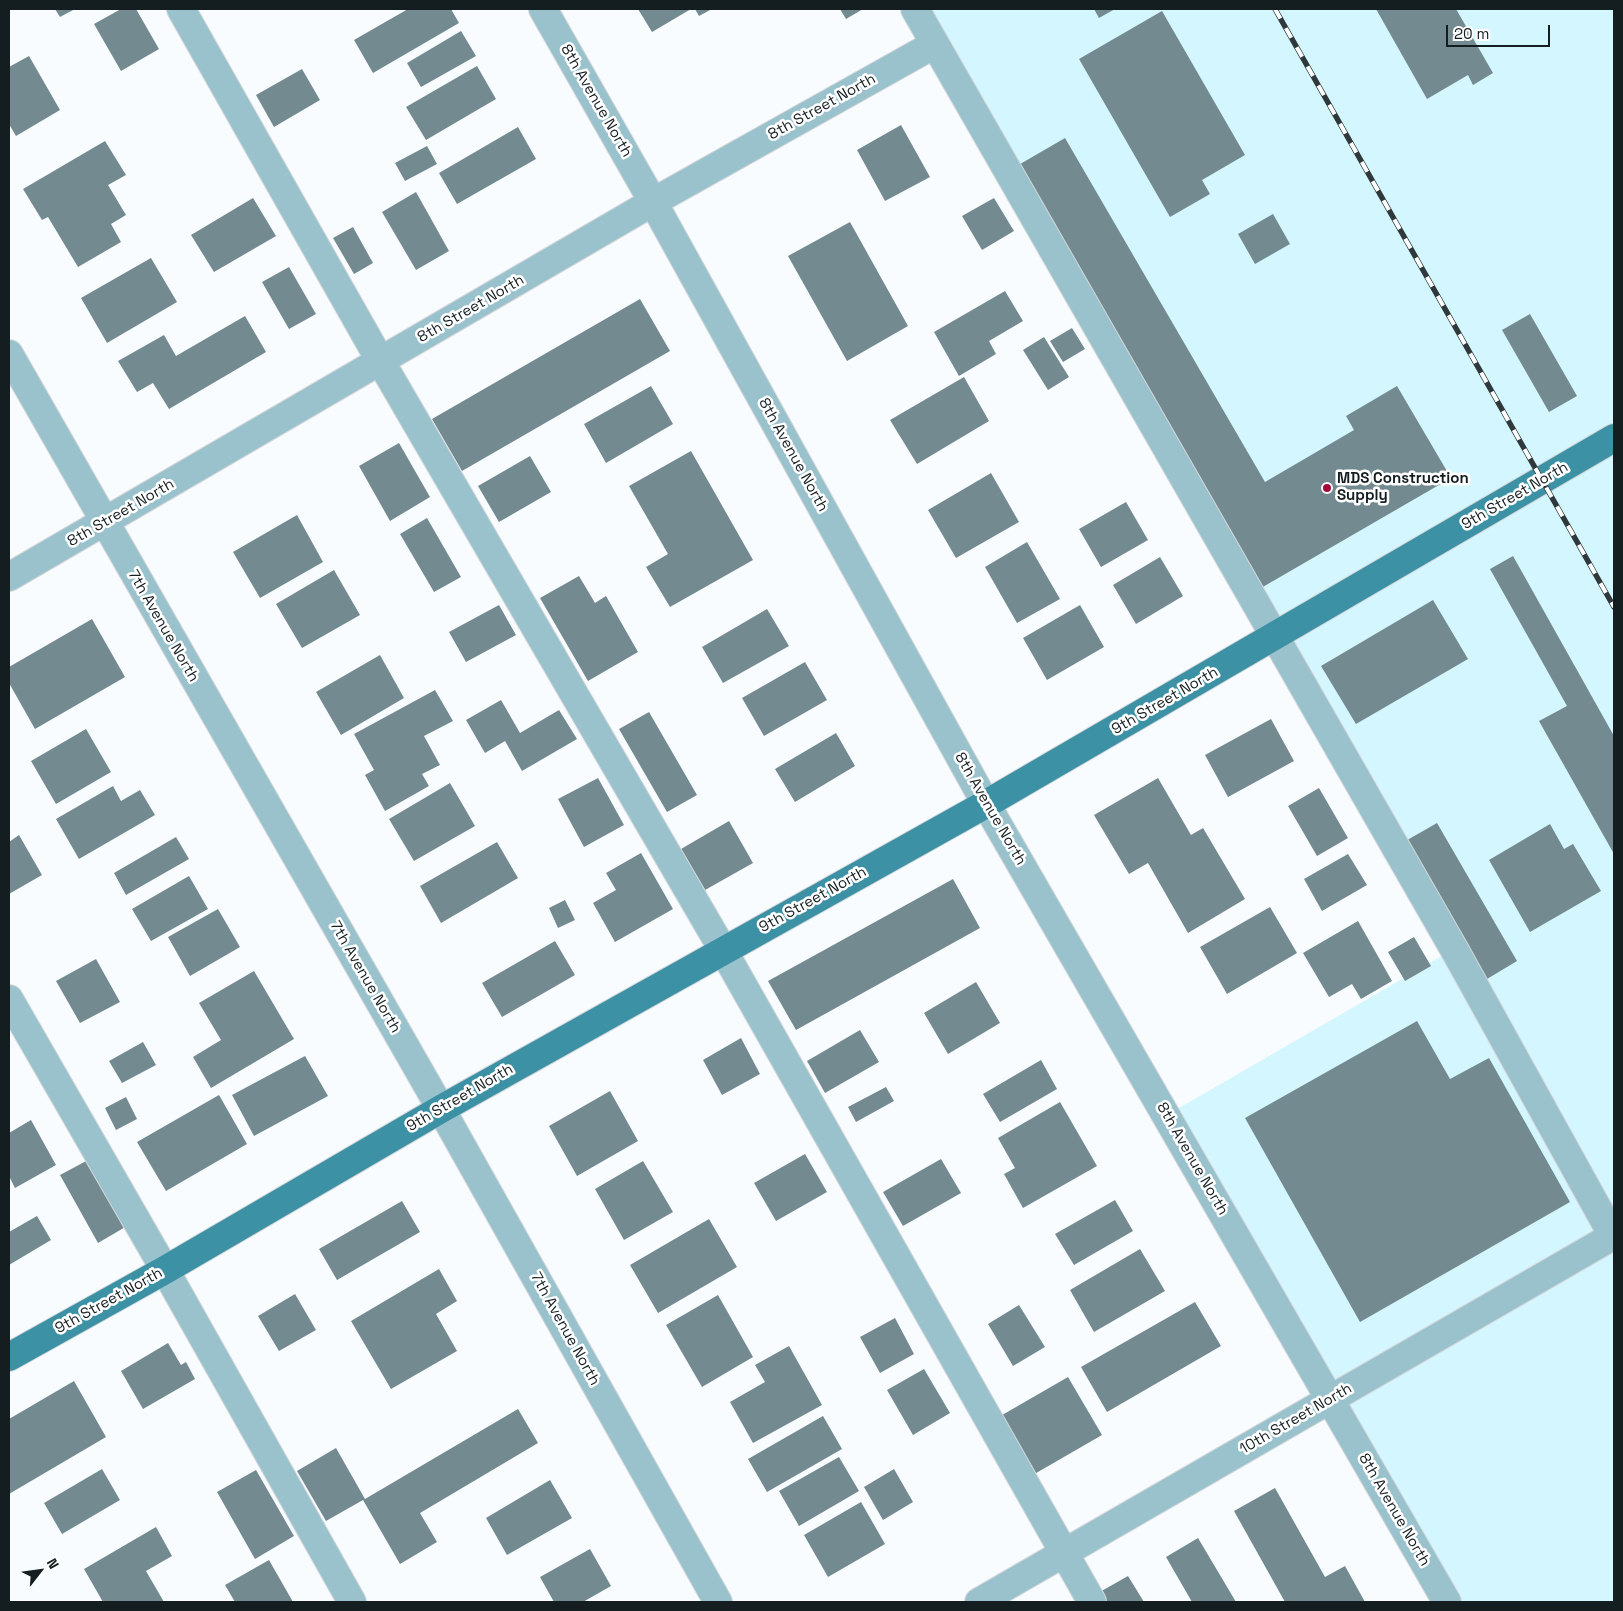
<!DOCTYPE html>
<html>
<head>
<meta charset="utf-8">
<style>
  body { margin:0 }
  #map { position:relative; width:1623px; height:1611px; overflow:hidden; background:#f8fcfe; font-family:"Space Grotesk",sans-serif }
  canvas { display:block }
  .frame { position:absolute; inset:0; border:10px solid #141d20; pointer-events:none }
  .north { position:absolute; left:15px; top:1546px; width:50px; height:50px; -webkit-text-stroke:4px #fff; paint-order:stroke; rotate:60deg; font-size:14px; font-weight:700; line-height:20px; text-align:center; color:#141d20 }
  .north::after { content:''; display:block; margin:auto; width:18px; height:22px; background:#141d20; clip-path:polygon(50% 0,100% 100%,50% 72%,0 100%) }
  .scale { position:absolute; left:1446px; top:25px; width:104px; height:22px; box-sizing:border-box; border:2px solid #141d20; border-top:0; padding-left:6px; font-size:15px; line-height:18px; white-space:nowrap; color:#141d20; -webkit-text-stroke:4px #fff; paint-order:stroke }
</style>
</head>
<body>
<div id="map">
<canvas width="1623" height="1611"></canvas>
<div class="frame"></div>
<div class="north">N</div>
<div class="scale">20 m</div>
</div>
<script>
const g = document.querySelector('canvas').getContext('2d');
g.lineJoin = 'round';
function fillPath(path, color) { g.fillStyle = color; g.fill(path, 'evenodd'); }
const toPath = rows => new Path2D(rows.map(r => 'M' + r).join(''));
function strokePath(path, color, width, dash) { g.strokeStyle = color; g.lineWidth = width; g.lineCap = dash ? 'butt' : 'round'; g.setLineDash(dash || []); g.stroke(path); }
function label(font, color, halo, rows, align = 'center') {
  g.font = font + ' "Space Grotesk",sans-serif'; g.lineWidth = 5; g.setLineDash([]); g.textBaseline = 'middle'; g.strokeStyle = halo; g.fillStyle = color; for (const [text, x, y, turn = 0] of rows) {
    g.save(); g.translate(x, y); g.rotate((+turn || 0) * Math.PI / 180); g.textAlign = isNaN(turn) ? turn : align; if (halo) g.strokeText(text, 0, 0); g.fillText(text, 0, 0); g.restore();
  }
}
fillPath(toPath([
  [915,9,1614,9,1614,1602,1447,1602,1167,1115,1454,949]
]), '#d4f6ff');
fillPath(toPath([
  [55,9,75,9,60,17],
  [121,9,136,9,159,49,121,71,94,24],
  [408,9,451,9,459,23,373,73,354,40],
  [638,9,691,9,652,32],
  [695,9,712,9,699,16],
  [840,9,863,9,846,19],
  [1094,9,1115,9,1099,18],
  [1376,9,1456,9,1493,73,1473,85,1468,75,1427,99],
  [1162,11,1245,155,1202,180,1210,194,1170,217,1079,59],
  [461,31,476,56,421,87,407,63],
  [29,56,60,110,16,136,9,124,9,67],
  [477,66,496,99,426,140,406,107],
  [302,69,320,100,274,127,256,95],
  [901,125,930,177,885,201,857,150],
  [518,127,536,159,457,204,439,173],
  [1065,138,1265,482,1354,430,1346,416,1397,386,1451,478,1261,588,1015,167],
  [105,141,126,175,108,185,126,215,111,224,121,242,78,267,48,217,42,220,23,189],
  [427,146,437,164,405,181,395,163],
  [416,192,449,251,416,270,382,212],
  [253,198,276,236,214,272,191,235],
  [994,198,1014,231,982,250,962,216],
  [1273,214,1290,244,1255,264,1238,234],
  [850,222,908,326,847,361,788,256],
  [353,227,373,263,354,274,333,238],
  [151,258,177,302,107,343,81,298],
  [289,267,316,314,289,329,262,282],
  [1005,291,1023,321,989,341,996,354,959,376,934,332],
  [640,299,670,351,462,471,432,419],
  [1530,314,1577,396,1549,412,1502,330],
  [245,316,266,352,169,409,153,383,137,392,118,361,164,335,176,356],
  [1072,328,1085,349,1063,362,1050,341],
  [1044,337,1069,377,1048,390,1023,350],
  [964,377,989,421,917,464,890,420],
  [651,386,673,424,606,463,584,424],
  [399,443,430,497,390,521,359,466],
  [691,451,753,560,670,607,646,567,668,554,629,486],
  [530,456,551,492,499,522,478,486],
  [991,473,1019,522,956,558,928,510],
  [1126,502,1148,540,1101,567,1079,529],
  [297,515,323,562,260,598,233,552],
  [427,518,461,577,434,592,400,534],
  [1027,542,1060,599,1017,623,985,567],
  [1513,556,1614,736,1614,854,1539,721,1567,706,1490,569],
  [1160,557,1183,596,1136,624,1113,585],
  [334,570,360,615,302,648,276,604],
  [579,576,595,603,606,596,638,652,588,681,540,598],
  [1433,600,1468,659,1356,724,1321,666],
  [499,605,516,635,466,662,449,632],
  [1080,605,1104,647,1047,680,1023,638],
  [767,609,789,646,723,683,702,647],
  [92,619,125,677,35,729,9,683,9,667],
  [380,655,404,698,341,735,316,692],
  [805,662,827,700,764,736,742,698],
  [435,690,453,721,424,736,440,765,422,774,429,786,385,811,365,775,374,770,354,734],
  [501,700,520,733,559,710,577,739,522,771,505,741,485,753,466,720],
  [649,712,697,795,667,812,619,729],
  [1271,719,1294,761,1228,797,1205,755],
  [86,729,111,772,56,804,31,761],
  [836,733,855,766,795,802,775,769],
  [598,778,624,825,584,847,558,799],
  [1158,778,1191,835,1203,828,1245,899,1188,933,1148,863,1129,874,1094,815],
  [450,783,475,826,414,861,389,819],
  [113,786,121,801,140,790,155,815,79,859,56,819],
  [1319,788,1348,838,1317,856,1288,806],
  [729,821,753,863,705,890,681,849],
  [1437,823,1517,961,1482,982,1402,843],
  [1550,824,1564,849,1573,844,1601,891,1530,932,1489,860],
  [19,835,42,875,9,894,9,842],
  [176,837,189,859,126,895,114,873],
  [497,842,518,878,441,923,420,886],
  [641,853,673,909,615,942,593,903,616,890,606,873],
  [1348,854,1367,885,1322,911,1304,879],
  [189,876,208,909,151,941,132,909],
  [953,879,980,928,796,1030,768,981],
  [565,900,575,920,558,928,549,908],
  [1270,907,1297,953,1227,994,1200,947],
  [218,909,240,947,190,976,168,937],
  [1358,921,1392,981,1361,999,1352,984,1329,997,1303,953],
  [1414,937,1431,966,1405,981,1388,952],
  [555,941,575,975,502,1017,482,983],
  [96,959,120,1002,80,1023,56,981],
  [254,971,294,1039,211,1088,193,1057,221,1040,199,1003],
  [976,982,1000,1023,948,1054,924,1013],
  [1417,1021,1450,1079,1489,1058,1570,1202,1360,1322,1245,1118],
  [860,1030,879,1062,825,1093,807,1061],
  [741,1038,760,1074,722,1095,703,1060],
  [143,1042,156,1065,122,1083,109,1061],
  [305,1056,328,1096,254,1136,232,1095],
  [1041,1060,1057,1089,1000,1122,983,1094],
  [886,1087,894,1101,856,1122,848,1107],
  [610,1091,638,1141,577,1176,549,1126],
  [219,1095,247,1144,166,1191,137,1142],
  [126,1097,137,1119,116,1130,105,1108],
  [1060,1102,1097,1166,1023,1208,1004,1174,1015,1168,998,1138],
  [31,1120,56,1165,15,1188,9,1176,9,1133],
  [805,1154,827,1192,776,1221,754,1183],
  [90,1159,127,1226,98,1243,60,1175],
  [941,1159,961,1193,903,1226,883,1192],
  [643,1161,673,1212,624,1240,595,1189],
  [1115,1200,1133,1231,1074,1265,1055,1234],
  [402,1201,420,1232,337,1280,319,1249],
  [37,1216,51,1240,9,1265,9,1232],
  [709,1219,737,1267,658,1313,630,1265],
  [1140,1249,1165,1291,1094,1332,1070,1290],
  [439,1269,457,1301,436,1314,457,1351,391,1389,351,1321],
  [295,1294,316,1330,279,1351,258,1316],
  [718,1295,753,1357,702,1387,666,1325],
  [1195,1302,1221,1346,1107,1412,1081,1367],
  [1019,1305,1045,1347,1013,1366,988,1324],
  [895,1318,914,1354,880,1373,860,1337],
  [168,1343,181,1365,186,1362,195,1379,143,1409,121,1371],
  [789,1346,822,1405,753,1443,730,1402,765,1382,755,1365],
  [924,1369,950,1413,913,1435,887,1390],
  [1068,1377,1102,1435,1031,1476,997,1418],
  [74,1381,106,1437,9,1494,9,1419],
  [518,1409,538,1443,420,1513,437,1542,400,1564,363,1500,326,1521,297,1471,336,1448,365,1499],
  [823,1416,842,1449,767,1492,748,1459],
  [839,1457,859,1491,799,1526,779,1491],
  [102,1469,120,1500,62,1534,44,1503],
  [894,1469,913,1502,883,1520,864,1487],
  [256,1470,294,1536,255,1559,217,1492],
  [550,1480,572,1518,507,1555,486,1518],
  [1275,1488,1325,1577,1345,1566,1365,1602,1285,1602,1234,1511],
  [861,1502,885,1544,828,1577,804,1535],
  [156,1527,172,1556,146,1571,164,1602,103,1602,84,1569],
  [1198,1538,1236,1602,1192,1602,1166,1557],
  [590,1549,611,1586,583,1602,554,1602,540,1577],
  [269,1560,293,1602,235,1602,225,1585],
  [1128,1576,1144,1602,1103,1602,1098,1593]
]), '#738a90');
const minor = toPath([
  [181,9,381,362,723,950,1092,1602],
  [543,9,653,202,986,804,1447,1602],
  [915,9,1454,949,1614,1238],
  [9,354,441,1109,718,1602],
  [9,577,653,202,935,44],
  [9,999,165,1270,352,1602],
  [979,1602,1613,1236]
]);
const major = toPath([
  [9,1357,165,1270,441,1109,986,804,1614,438]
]);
strokePath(minor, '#d4d8da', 30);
strokePath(major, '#d4d8da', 30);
strokePath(minor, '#9ac2cd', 28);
strokePath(major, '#3d91a5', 28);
const rail = toPath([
  [1275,9,1614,607]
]);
strokePath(rail, '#2f383a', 5.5);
strokePath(rail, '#fff', 4, [11]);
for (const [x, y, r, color] of [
  [1327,488,5,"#a5093a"]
]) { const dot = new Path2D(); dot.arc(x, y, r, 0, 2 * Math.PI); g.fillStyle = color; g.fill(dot); strokePath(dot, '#fff', 2); }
label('15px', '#141d20', '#fff', [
  ["8th Avenue North",596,101,60],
  ["8th Street North",822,107,-29],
  ["8th Street North",471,309,-30],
  ["8th Avenue North",793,455,61],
  ["9th Street North",1515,496,-30],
  ["8th Street North",121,513,-30],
  ["7th Avenue North",163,626,60],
  ["9th Street North",1165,701,-30],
  ["8th Avenue North",990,809,60],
  ["9th Street North",813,900,-29],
  ["7th Avenue North",365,977,60],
  ["9th Street North",460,1098,-30],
  ["8th Avenue North",1192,1159,60],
  ["9th Street North",109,1301,-29],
  ["7th Avenue North",565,1329,61],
  ["10th Street North",1296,1419,-30],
  ["8th Avenue North",1394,1510,60]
]);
label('bold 15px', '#141d20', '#fff', [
  ["MDS Construction",1337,479],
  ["Supply",1337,496]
], 'left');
</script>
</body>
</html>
